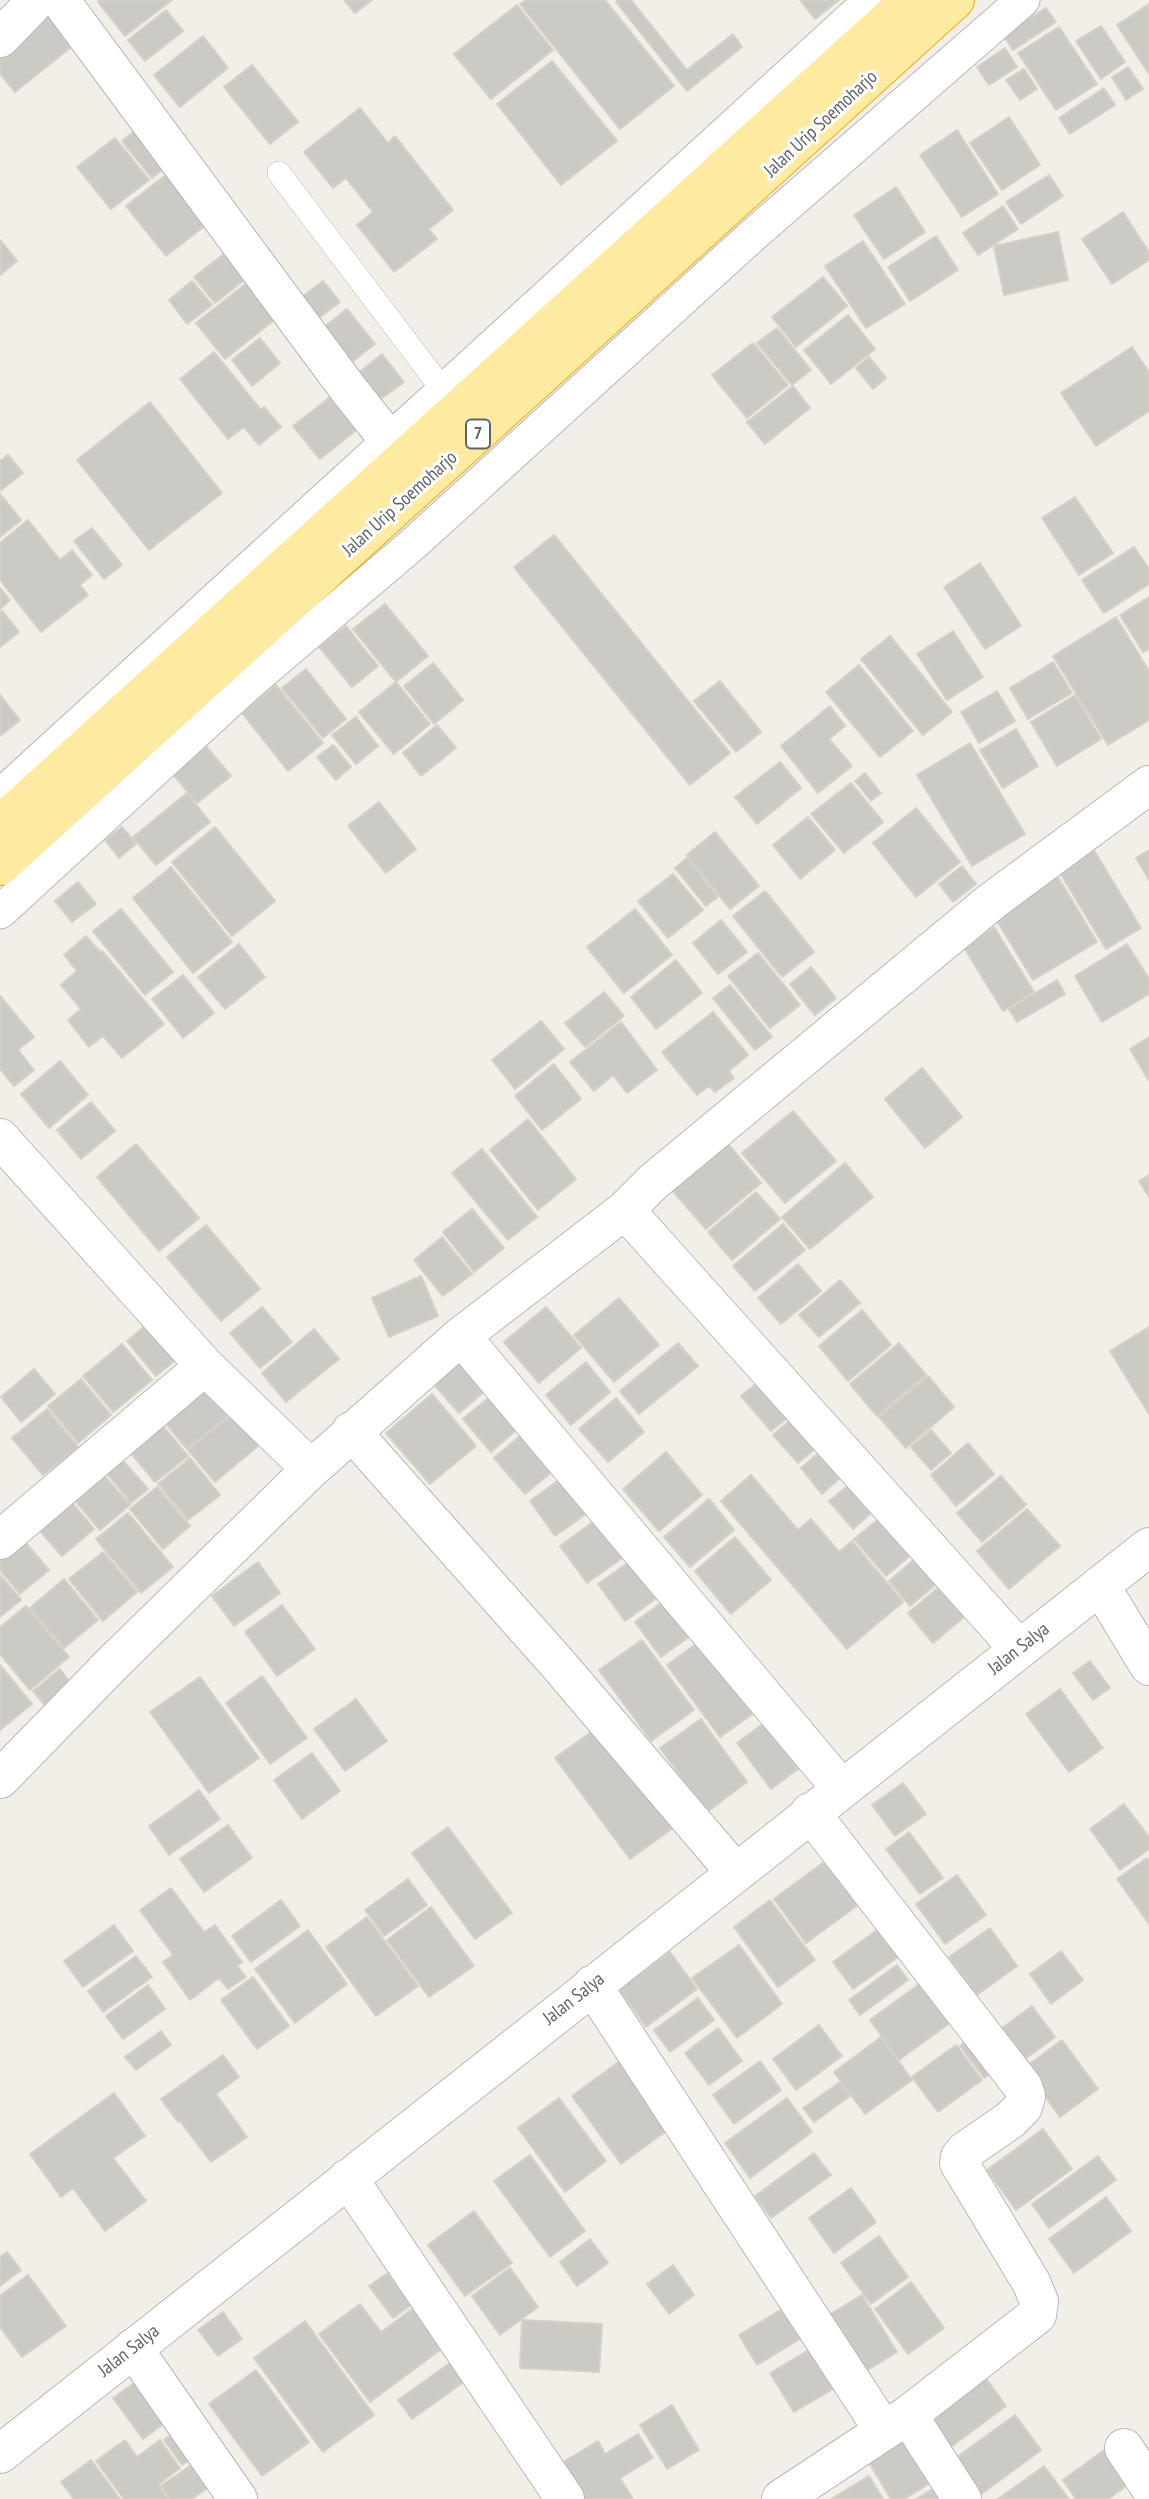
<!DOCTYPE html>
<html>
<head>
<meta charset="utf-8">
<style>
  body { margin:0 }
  canvas { display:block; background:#f1efe8 }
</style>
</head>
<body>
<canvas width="1149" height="2499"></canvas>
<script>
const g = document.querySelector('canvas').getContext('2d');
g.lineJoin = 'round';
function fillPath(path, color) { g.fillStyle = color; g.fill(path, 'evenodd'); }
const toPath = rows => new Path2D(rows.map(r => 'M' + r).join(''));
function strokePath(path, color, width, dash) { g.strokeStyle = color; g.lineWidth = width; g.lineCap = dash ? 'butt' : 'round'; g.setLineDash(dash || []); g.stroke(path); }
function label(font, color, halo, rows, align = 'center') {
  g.font = font + ' "PT Sans Narrow",sans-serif'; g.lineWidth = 6; g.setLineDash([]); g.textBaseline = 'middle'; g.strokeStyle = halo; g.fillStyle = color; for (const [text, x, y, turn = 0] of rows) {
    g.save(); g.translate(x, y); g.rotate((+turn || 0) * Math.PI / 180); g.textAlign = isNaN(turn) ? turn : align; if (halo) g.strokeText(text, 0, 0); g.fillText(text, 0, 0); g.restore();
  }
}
const building = toPath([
  [100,0,172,0,125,36,98,2,100,0],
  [344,0,372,0,355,13,344,0],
  [526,0,605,0,674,86,620,129,520,4,526,0],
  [618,0,631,0,687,70,733,34,742,47,687,91,616,2,618,0],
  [800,0,839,0,815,19,800,0],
  [1149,4,1149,74,1117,25,1149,4],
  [517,5,553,50,491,99,454,54,517,5],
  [54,8,80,40,15,92,0,74,0,50,54,8],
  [1046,8,1056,22,1013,50,1003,35,1046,8],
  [166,10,183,31,145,61,128,40,166,10],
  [1101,26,1125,62,1101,79,1076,41,1101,26],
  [1059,27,1097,84,1056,110,1018,53,1059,27],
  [203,36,228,68,180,107,154,75,203,36],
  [1005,48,1017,67,989,85,977,67,1005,48],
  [552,61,617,141,561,185,497,104,552,61],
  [252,65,298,122,270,144,224,87,252,65],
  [1128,67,1143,89,1126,100,1112,77,1128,67],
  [1024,69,1037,89,1020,100,1006,80,1024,69],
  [1104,88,1115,105,1070,134,1059,118,1104,88],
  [360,108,388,143,395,136,453,210,429,229,437,239,394,272,357,225,373,212,346,178,333,188,304,152,360,108],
  [1009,117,1040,165,1002,190,970,143,1009,117],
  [142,125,172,162,152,178,122,141,142,125],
  [957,130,998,194,962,217,920,155,957,130],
  [115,138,149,180,111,209,77,167,115,138],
  [171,171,211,221,166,256,126,206,171,171],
  [1049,175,1063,196,1021,224,1006,202,1049,175],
  [896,187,925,232,884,259,854,215,896,187],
  [1003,206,1018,229,978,255,963,233,1003,206],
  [1123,212,1149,252,1149,260,1112,284,1082,239,1123,212],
  [1058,232,1068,280,1004,295,994,246,1058,232],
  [936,236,958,270,910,301,888,267,936,236],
  [0,240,17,261,0,275,0,240],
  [863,241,905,304,866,328,825,266,863,241],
  [238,243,258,269,215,303,194,277,238,243],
  [258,274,287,310,225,359,196,323,258,274],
  [823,277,847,306,796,347,772,317,823,277],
  [192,281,212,305,187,324,169,300,192,281],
  [323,281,340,302,311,324,294,303,323,281],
  [347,309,375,344,348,365,320,330,347,309],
  [848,315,875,349,831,384,804,350,848,315],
  [777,328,811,370,792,385,757,343,777,328],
  [260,338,280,363,252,386,232,360,260,338],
  [753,343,788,385,747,418,712,375,753,343],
  [1132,347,1149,372,1149,411,1096,446,1061,393,1132,347],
  [214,352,261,410,264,407,281,427,259,445,244,427,228,439,180,379,214,352],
  [382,354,404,382,378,401,357,374,382,354],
  [869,357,886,378,873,389,856,368,869,357],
  [793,386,810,408,765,444,747,422,793,386],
  [338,391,364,424,320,459,293,426,338,391],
  [150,402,222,493,149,550,77,460,150,402],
  [8,455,23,473,0,491,0,461,8,455],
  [0,494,21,520,0,537,0,494],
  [1075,497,1113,553,1079,575,1042,518,1075,497],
  [28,520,60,560,72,550,92,575,80,585,88,595,41,632,0,580,0,543,28,520],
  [92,528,122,565,104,579,74,541,92,528],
  [554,535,730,753,690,785,514,567,554,535],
  [1134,547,1149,569,1149,584,1104,613,1082,580,1134,547],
  [980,563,1021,626,985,649,944,587,980,563],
  [0,588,10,600,0,609,0,588],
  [1149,597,1149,649,1143,652,1120,615,1149,597],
  [385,604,428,656,396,682,353,629,385,604],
  [2,611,19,632,0,647,0,613,2,611],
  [1116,617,1149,671,1149,720,1108,745,1053,656,1116,617],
  [346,626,378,666,352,687,319,647,346,626],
  [953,631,983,677,947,700,917,654,953,631],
  [890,636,952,712,923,735,861,659,890,636],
  [1053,662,1072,693,1028,719,1010,688,1053,662],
  [433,663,463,700,434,724,404,686,433,663],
  [859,665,913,731,880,757,826,692,859,665],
  [306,669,346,719,323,738,282,688,306,669],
  [720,681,761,732,736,752,694,701,720,681],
  [396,682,430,724,394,754,359,712,396,682],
  [276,685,323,743,288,771,242,713,276,685],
  [997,691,1015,721,979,743,961,712,997,691],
  [0,695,20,720,0,736,0,695],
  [1075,695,1101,739,1057,766,1031,722,1075,695],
  [830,706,845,726,829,739,852,766,818,793,781,746,830,706],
  [356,717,378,746,356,764,332,735,356,717],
  [437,725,456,748,421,776,403,753,437,725],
  [1016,729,1038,766,1003,788,980,750,1016,729],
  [970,743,1025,834,972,866,917,775,970,743],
  [333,745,351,767,336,780,317,757,333,745],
  [206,746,231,776,197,803,172,773,206,746],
  [780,762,801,788,757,824,735,797,780,762],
  [865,773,881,793,871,801,855,781,865,773],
  [851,783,883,822,844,853,811,814,851,783],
  [187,793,210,822,156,865,133,837,187,793],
  [379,802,416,849,386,873,348,826,379,802],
  [916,808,960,862,916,897,873,843,916,808],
  [808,817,835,850,800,879,773,845,808,817],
  [122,827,136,844,119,858,105,840,122,827],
  [215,827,275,901,232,936,172,862,215,827],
  [715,832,759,886,730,909,687,855,715,832],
  [1092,847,1141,928,1106,949,1057,868,1092,847],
  [1149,850,1149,880,1136,858,1149,850],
  [687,858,718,897,706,906,675,868,687,858],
  [962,866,976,884,953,902,939,884,962,866],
  [171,867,232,942,193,973,133,898,171,867],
  [673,874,703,910,668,938,638,901,673,874],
  [1058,877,1097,942,1033,980,994,916,1058,877],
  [78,882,96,904,72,922,55,901,78,882],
  [765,891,814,952,782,977,733,916,765,891],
  [121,909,173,972,145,995,93,931,121,909],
  [635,909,672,955,624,993,587,947,635,909],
  [721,920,747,952,718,974,693,943,721,920],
  [994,927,1034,992,1003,1011,963,946,994,927],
  [86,936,100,952,102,951,164,1024,122,1058,103,1036,89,1047,68,1020,81,1009,61,985,77,971,64,955,86,936],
  [239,944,265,977,225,1009,198,977,239,944],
  [1127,944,1149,979,1149,994,1102,1022,1075,976,1127,944],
  [758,953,800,1005,770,1028,728,976,758,953],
  [676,960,702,993,656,1029,631,997,676,960],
  [811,967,836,998,815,1015,790,984,811,967],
  [183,975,214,1013,183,1038,152,999,183,975],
  [1057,980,1065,994,1017,1022,1009,1009,1057,980],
  [730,985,772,1037,755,1050,713,998,730,985],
  [604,992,624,1016,585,1047,565,1023,604,992],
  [0,996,34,1037,18,1050,34,1070,14,1086,0,1069,0,996],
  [713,1012,748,1055,729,1071,734,1078,715,1092,709,1086,697,1095,662,1052,713,1012],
  [541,1021,564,1049,515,1089,492,1060,541,1021],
  [621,1022,657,1070,627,1093,613,1075,594,1091,570,1062,621,1022],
  [1149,1037,1149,1081,1130,1049,1149,1037],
  [60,1061,88,1095,49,1128,21,1094,60,1061],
  [554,1064,581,1099,542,1130,515,1096,554,1064],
  [922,1068,962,1117,925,1148,885,1099,922,1068],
  [91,1102,115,1131,81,1159,57,1130,91,1102],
  [793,1111,836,1161,785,1203,742,1153,793,1111],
  [528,1119,576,1179,538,1210,490,1150,528,1119],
  [727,1143,761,1183,706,1229,671,1189,727,1143],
  [136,1144,199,1218,159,1251,97,1177,136,1144],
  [482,1149,537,1217,508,1240,452,1173,482,1149],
  [845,1163,873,1197,810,1249,782,1217,845,1163],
  [1149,1175,1149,1197,1139,1181,1149,1175],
  [756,1192,780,1219,732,1260,708,1232,756,1192],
  [472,1209,504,1248,474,1272,443,1232,472,1209],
  [783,1224,805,1250,755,1291,733,1266,783,1224],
  [206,1225,260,1289,221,1321,167,1257,206,1225],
  [442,1237,472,1274,443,1296,414,1260,442,1237],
  [798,1264,821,1291,781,1324,758,1298,798,1264],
  [421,1276,438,1316,389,1337,372,1298,421,1276],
  [840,1280,860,1303,819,1337,799,1315,840,1280],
  [619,1298,659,1345,614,1382,574,1335,619,1298],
  [262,1307,292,1342,260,1368,230,1333,262,1307],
  [546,1307,581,1348,539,1383,504,1342,546,1307],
  [862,1310,891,1345,848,1381,819,1346,862,1310],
  [155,1318,184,1353,156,1376,127,1341,155,1318],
  [1149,1327,1149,1414,1110,1351,1149,1327],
  [314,1329,339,1359,286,1402,262,1373,314,1329],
  [678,1343,698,1366,639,1414,620,1391,678,1343],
  [899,1343,926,1375,877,1416,850,1384,899,1343],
  [122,1344,152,1380,113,1412,83,1376,122,1344],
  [462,1353,491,1386,459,1413,430,1380,462,1353],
  [586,1362,610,1392,571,1425,546,1395,586,1362],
  [34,1369,55,1394,21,1422,1,1397,34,1369],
  [766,1376,796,1411,771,1431,741,1396,766,1376],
  [928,1376,954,1407,906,1448,879,1417,928,1376],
  [81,1379,111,1415,78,1443,48,1406,81,1379],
  [197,1380,228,1416,187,1449,157,1413,197,1380],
  [494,1393,521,1426,491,1452,463,1419,494,1393],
  [432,1394,476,1446,430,1484,386,1433,432,1394],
  [616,1398,644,1432,608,1462,579,1429,616,1398],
  [47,1409,78,1447,43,1475,12,1438,47,1409],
  [236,1411,263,1442,215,1482,188,1450,236,1411],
  [797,1414,822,1443,798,1463,773,1435,797,1414],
  [157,1419,188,1456,155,1482,124,1445,157,1419],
  [527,1430,559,1466,525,1494,494,1458,527,1430],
  [931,1430,951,1453,931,1470,911,1447,931,1430],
  [968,1443,994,1474,956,1506,931,1475,968,1443],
  [826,1447,847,1472,822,1494,801,1468,826,1447],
  [666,1452,702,1495,659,1531,623,1489,666,1452],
  [118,1455,148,1489,131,1503,102,1467,118,1455],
  [190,1458,220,1495,188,1520,158,1484,190,1458],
  [100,1471,130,1505,100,1530,71,1496,100,1471],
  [567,1474,593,1509,555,1536,530,1501,567,1474],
  [751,1475,798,1530,811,1519,839,1552,852,1541,903,1602,847,1649,721,1501,751,1475],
  [1001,1476,1026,1505,982,1542,957,1513,1001,1476],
  [854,1481,877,1508,853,1529,829,1501,854,1481],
  [157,1487,190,1526,163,1549,130,1509,157,1487],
  [68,1498,94,1529,62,1556,35,1525,68,1498],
  [709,1499,734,1530,690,1567,664,1537,709,1499],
  [1027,1509,1060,1546,1009,1589,977,1551,1027,1509],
  [128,1513,173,1567,141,1593,96,1539,128,1513],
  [886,1513,917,1550,886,1576,854,1539,886,1513],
  [601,1516,628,1554,587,1583,560,1546,601,1516],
  [20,1536,49,1570,20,1594,0,1570,0,1553,20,1536],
  [735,1537,771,1580,731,1614,695,1571,735,1537],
  [103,1552,137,1592,103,1621,69,1579,103,1552],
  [923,1552,945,1577,910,1606,889,1581,923,1552],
  [636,1557,662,1594,625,1621,598,1584,636,1557],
  [258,1562,280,1593,234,1626,212,1596,258,1562],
  [0,1575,21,1600,0,1617,0,1575],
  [64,1579,98,1620,64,1648,30,1608,64,1579],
  [939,1587,964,1617,933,1643,908,1613,939,1587],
  [671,1596,697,1631,661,1657,635,1622,671,1596],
  [282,1605,315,1649,277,1676,245,1632,282,1605],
  [26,1606,69,1657,30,1690,0,1654,0,1627,26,1606],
  [708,1635,761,1708,720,1737,667,1665,708,1635],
  [642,1640,694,1710,651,1741,599,1670,642,1640],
  [1090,1661,1110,1688,1093,1700,1073,1673,1090,1661],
  [0,1665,32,1704,0,1730,0,1665],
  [60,1669,76,1690,50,1711,33,1691,60,1669],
  [262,1676,307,1738,270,1764,226,1703,262,1676],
  [200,1677,259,1758,209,1793,150,1712,200,1677],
  [1060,1689,1103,1748,1069,1772,1026,1714,1060,1689],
  [356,1699,387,1741,345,1771,314,1729,356,1699],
  [701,1719,747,1782,707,1812,660,1748,701,1719],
  [764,1723,798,1769,771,1789,737,1743,764,1723],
  [598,1727,673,1828,630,1859,555,1758,598,1727],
  [312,1753,340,1791,302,1819,274,1780,312,1753],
  [903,1783,926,1814,895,1836,872,1805,903,1783],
  [199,1790,220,1819,169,1855,149,1826,199,1790],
  [1124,1804,1149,1837,1149,1849,1120,1870,1090,1829,1124,1804],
  [228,1825,252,1858,204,1892,180,1859,228,1825],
  [448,1827,512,1913,475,1939,412,1853,448,1827],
  [909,1832,943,1878,920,1894,886,1849,909,1832],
  [832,1856,865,1900,806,1943,774,1899,832,1856],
  [1147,1858,1149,1862,1149,1924,1117,1879,1147,1858],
  [957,1875,986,1915,945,1944,916,1904,957,1875],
  [408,1879,427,1905,384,1936,365,1910,408,1879],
  [171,1888,204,1932,215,1925,242,1962,237,1966,246,1977,228,1989,219,1978,190,2000,163,1962,173,1955,140,1910,171,1888],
  [281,1900,300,1926,251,1962,232,1936,281,1900],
  [770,1900,815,1960,778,1987,734,1927,770,1900],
  [431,1907,474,1966,429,1997,387,1940,431,1907],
  [367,1917,418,1986,376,2016,326,1947,367,1917],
  [114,1925,133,1951,83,1987,64,1961,114,1925],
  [884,1925,904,1953,853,1989,833,1962,884,1925],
  [990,1928,1017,1966,977,1995,949,1957,990,1928],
  [308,1930,347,1984,295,2023,255,1969,308,1930],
  [739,1945,782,2004,737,2038,692,1978,739,1945],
  [1061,1951,1083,1980,1051,2004,1030,1974,1061,1951],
  [670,1952,697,1989,646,2027,619,1989,670,1952],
  [136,1956,152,1977,103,2012,88,1991,136,1956],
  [897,1965,908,1980,860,2015,849,2000,897,1965],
  [253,1977,289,2026,257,2049,221,2000,253,1977],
  [929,1977,958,2017,899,2060,870,2020,929,1977],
  [148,1985,165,2009,123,2039,106,2016,148,1985],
  [698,1998,714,2020,670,2052,654,2030,698,1998],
  [1032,2006,1055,2037,1021,2062,998,2031,1032,2006],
  [819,2025,842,2056,796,2090,773,2059,819,2025],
  [718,2028,742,2061,709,2085,685,2053,718,2028],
  [161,2031,171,2045,136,2070,125,2057,161,2031],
  [978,2032,1002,2065,984,2078,960,2046,978,2032],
  [881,2037,912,2080,865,2114,834,2072,881,2037],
  [1062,2040,1098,2089,1060,2117,1024,2068,1062,2040],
  [956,2045,982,2080,938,2112,912,2077,956,2045],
  [223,2055,239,2077,216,2094,247,2137,211,2162,180,2121,178,2122,161,2099,223,2055],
  [620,2061,669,2129,621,2164,572,2096,620,2061],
  [760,2061,781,2090,734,2124,713,2095,760,2061],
  [840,2082,850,2096,814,2122,803,2108,840,2082],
  [114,2093,145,2136,113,2158,146,2201,105,2231,73,2188,61,2197,30,2154,114,2093],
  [559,2098,606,2161,565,2192,518,2128,559,2098],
  [787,2098,812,2132,750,2178,725,2143,787,2098],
  [1043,2129,1072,2169,1016,2210,987,2170,1043,2129],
  [814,2153,831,2175,771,2218,755,2196,814,2153],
  [530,2155,585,2231,550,2257,494,2181,530,2155],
  [1098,2156,1116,2180,1049,2228,1032,2204,1098,2156],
  [851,2188,876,2222,834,2253,809,2218,851,2188],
  [1106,2197,1131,2231,1074,2273,1049,2239,1106,2197],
  [474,2211,512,2263,465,2296,428,2245,474,2211],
  [879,2236,908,2277,871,2304,841,2263,879,2236],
  [590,2239,608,2263,577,2286,560,2262,590,2239],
  [7,2252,21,2270,0,2286,0,2257,7,2252],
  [673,2265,694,2295,669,2314,647,2284,673,2265],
  [510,2268,538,2307,500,2335,472,2296,510,2268],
  [388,2273,411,2305,393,2318,369,2286,388,2273],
  [28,2275,66,2326,22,2357,0,2327,0,2296,28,2275],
  [911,2282,944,2328,908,2354,875,2309,911,2282],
  [862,2295,897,2352,863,2373,827,2316,862,2295],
  [426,2299,455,2339,370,2402,319,2334,360,2304,381,2332,426,2299],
  [792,2303,810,2333,757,2365,739,2335,792,2303],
  [223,2312,242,2339,218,2356,198,2330,223,2312],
  [522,2320,602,2324,599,2372,520,2368,522,2320],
  [305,2321,374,2415,323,2452,254,2358,305,2321],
  [814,2347,838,2386,794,2412,770,2373,814,2347],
  [461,2355,475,2374,412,2419,398,2400,461,2355],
  [256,2370,309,2442,262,2476,209,2404,256,2370],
  [985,2377,1006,2406,948,2449,926,2419,985,2377],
  [140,2379,170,2419,143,2439,113,2398,140,2379],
  [672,2405,699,2450,667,2469,640,2425,672,2405],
  [1015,2415,1041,2450,976,2498,950,2462,1015,2415],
  [179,2429,198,2454,182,2465,164,2440,179,2429],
  [638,2434,653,2458,620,2478,633,2499,581,2499,560,2464,598,2441,605,2454,638,2434],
  [903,2434,932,2482,904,2499,891,2499,865,2456,903,2434],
  [125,2440,137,2457,160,2440,180,2468,158,2485,168,2499,124,2499,96,2461,125,2440],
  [1107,2448,1132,2482,1108,2499,1076,2499,1063,2480,1107,2448],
  [204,2456,220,2479,192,2499,170,2499,161,2486,204,2456],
  [91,2460,120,2499,74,2499,61,2482,91,2460],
  [1044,2466,1069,2499,998,2499,1044,2466],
  [869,2476,883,2499,831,2499,869,2476],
  [936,2487,944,2499,916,2499,936,2487]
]);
fillPath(building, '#cccac5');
strokePath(building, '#d6d1c6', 2);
const service = toPath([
  [279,173,452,402]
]);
const pedestrian = toPath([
  [0,796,871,0],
  [0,912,245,687,412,545,752,236,1023,0]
]);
const minor = toPath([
  [60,0,349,390,404,459],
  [0,38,37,0],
  [0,1138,205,1366,311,1469],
  [625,1210,1019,1649],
  [461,1336,841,1788],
  [351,1431,558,1664,735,1872],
  [0,1540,205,1366],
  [1100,1585,1149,1666],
  [0,1779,113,1663,311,1469,461,1336,625,1210,653,1182,992,901,1149,785],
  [592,1985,884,2431],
  [348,2178,565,2499],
  [133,2348,238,2499],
  [908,2415,962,2499],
  [1124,2448,1149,2486],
  [0,2454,1149,1547],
  [781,2499,908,2415,1037,2315,1039,2301,1031,2282,959,2163,960,2157,965,2151,1010,2120,1023,2107,1026,2096,1023,2087,810,1812]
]);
const trunk = toPath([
  [0,825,910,0],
  [0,866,955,0]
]);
strokePath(service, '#b5b8bc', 24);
strokePath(pedestrian, '#b5b8bc', 35);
strokePath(minor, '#b5b8bc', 40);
strokePath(trunk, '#f9ab00', 40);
strokePath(service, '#fff', 23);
strokePath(pedestrian, '#fff', 33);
strokePath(minor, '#fff', 38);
strokePath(trunk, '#feeaa1', 38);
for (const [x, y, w] of [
  [478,434,24]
]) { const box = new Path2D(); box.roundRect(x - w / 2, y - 14.5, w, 29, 5); g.fillStyle = '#fff'; g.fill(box); strokePath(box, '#5f6368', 2); }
label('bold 18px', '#5f6368', null, [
  ["7",478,434]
]);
label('19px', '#5f6368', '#fff', [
  ["Jalan Urip Soemoharjo",821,124,-43],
  ["Jalan Urip Soemoharjo",400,504,-42],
  ["Jalan Salya",1019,1649,-38],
  ["Jalan Salya",574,1999,-38],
  ["Jalan Salya",129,2351,-38]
]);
</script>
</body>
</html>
